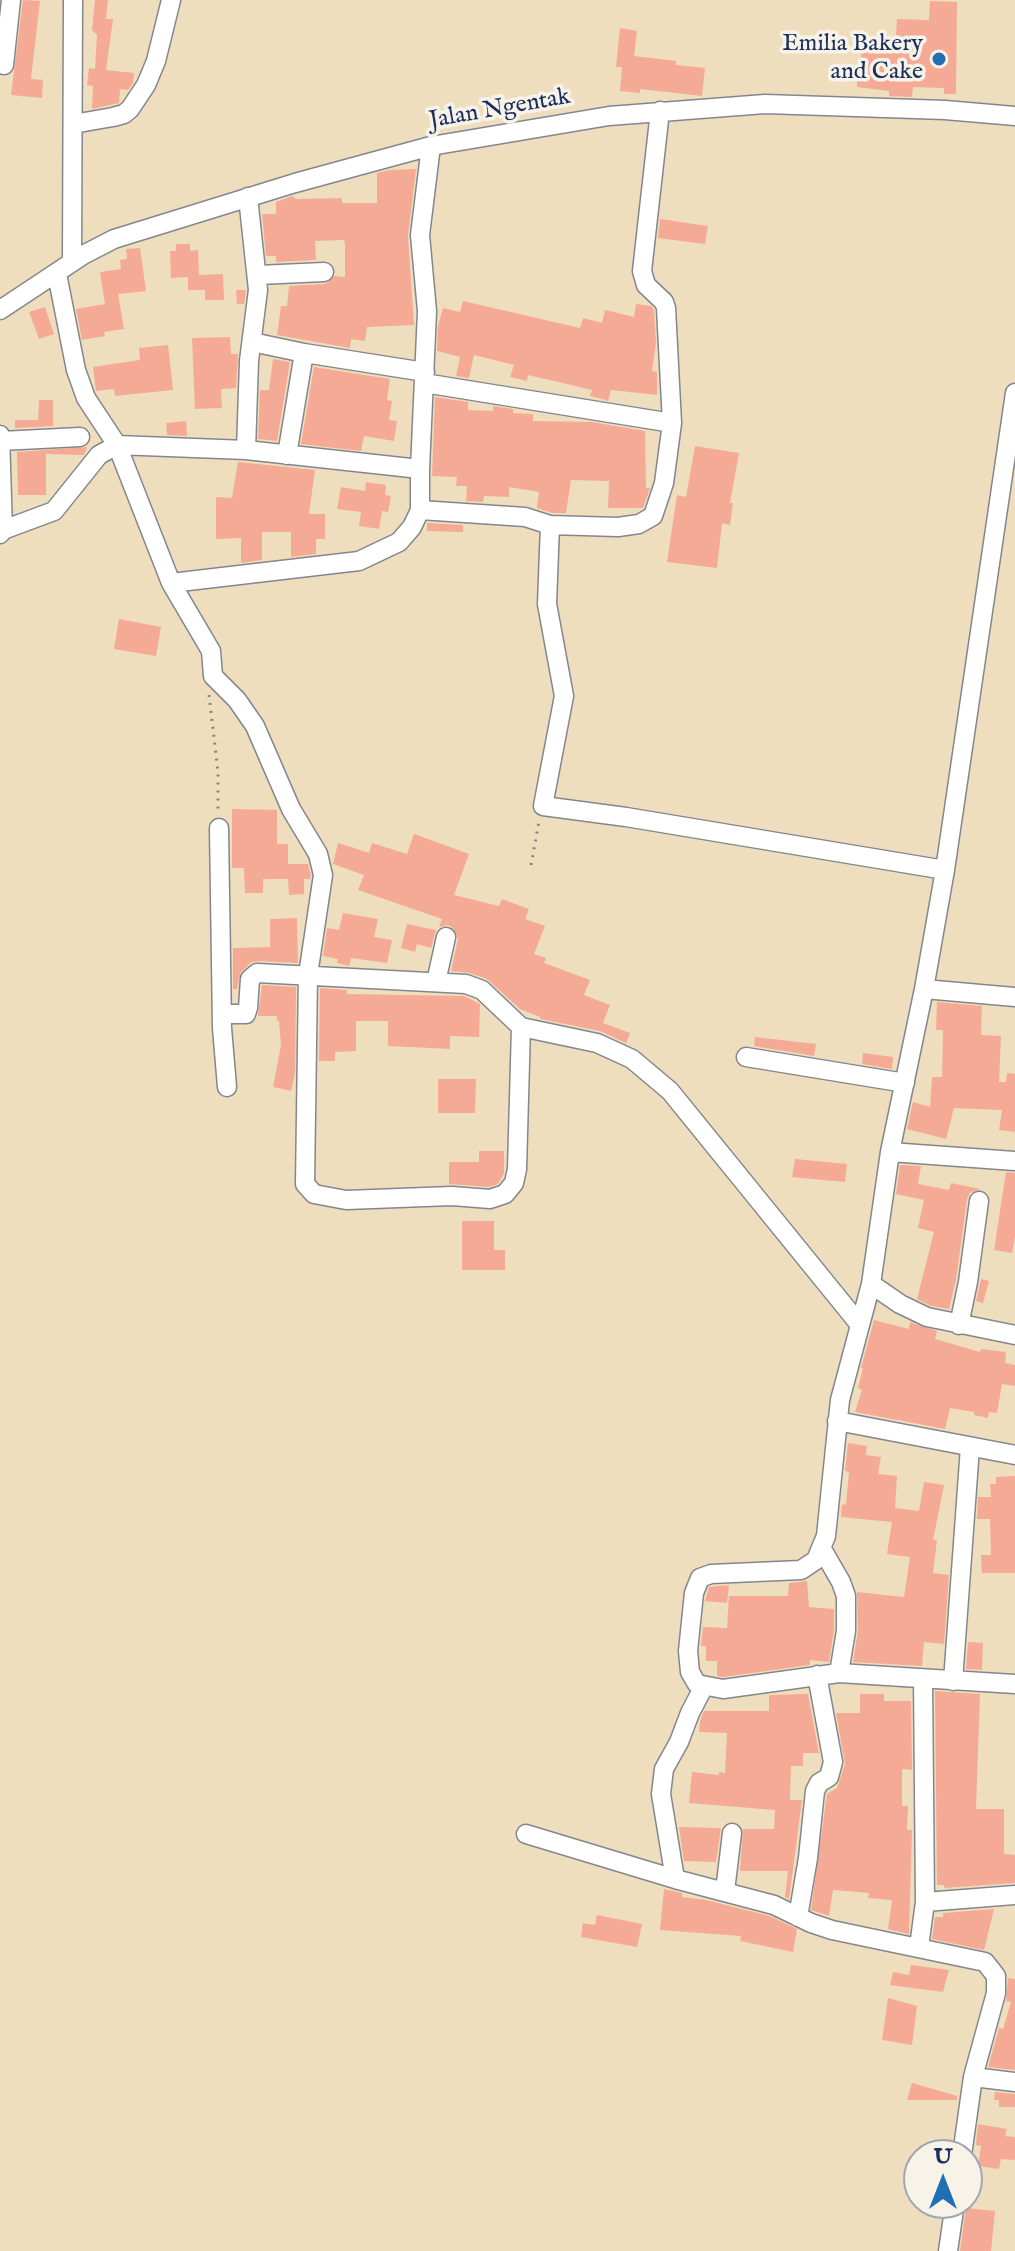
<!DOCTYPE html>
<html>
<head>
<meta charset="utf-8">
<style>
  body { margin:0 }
  #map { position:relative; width:1015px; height:2251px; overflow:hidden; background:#eedebe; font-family:"IM FELL English",serif }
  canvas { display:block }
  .north { position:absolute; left:903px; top:2139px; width:80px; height:80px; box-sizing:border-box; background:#f7f3e8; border:2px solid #9fa5b1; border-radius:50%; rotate:0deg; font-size:22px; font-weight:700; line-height:32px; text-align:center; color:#1b2f5e }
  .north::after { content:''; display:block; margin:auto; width:28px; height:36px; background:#1f6fb2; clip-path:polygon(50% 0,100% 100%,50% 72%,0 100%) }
</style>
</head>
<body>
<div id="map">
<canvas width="1015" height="2251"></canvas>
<div class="north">U</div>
</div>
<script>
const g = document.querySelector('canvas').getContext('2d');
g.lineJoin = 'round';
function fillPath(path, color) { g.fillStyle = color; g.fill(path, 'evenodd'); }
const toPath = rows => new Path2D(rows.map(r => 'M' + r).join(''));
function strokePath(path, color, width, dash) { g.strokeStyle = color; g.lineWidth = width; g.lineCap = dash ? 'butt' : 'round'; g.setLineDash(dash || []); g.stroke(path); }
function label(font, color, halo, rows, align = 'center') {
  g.font = font + ' "IM FELL English",serif'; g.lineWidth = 7; g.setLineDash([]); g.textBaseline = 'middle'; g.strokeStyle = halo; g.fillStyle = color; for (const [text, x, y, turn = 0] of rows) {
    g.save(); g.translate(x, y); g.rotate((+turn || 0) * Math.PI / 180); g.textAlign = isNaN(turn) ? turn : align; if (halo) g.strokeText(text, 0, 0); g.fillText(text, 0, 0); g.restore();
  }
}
fillPath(toPath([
  [23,0,40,1,31,79,43,80,42,98,11,95],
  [95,0,108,0,106,19,113,19,106,70,134,73,133,83,128,90,120,89,119,103,92,109,93,86,87,85,89,68,95,69,97,35,92,30],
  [930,1,957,2,956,94,944,94,944,88,913,87,912,97,889,96,889,91,857,87,857,71,861,71,861,49,895,50,897,19,929,20],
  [620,28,637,31,634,56,676,61,676,65,705,68,702,96,640,89,640,93,620,91,622,67,616,67],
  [416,169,408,236,414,325,367,327,365,341,351,339,350,348,277,335,281,306,287,306,289,286,325,284,335,276,345,277,345,244,344,240,315,241,316,260,276,262,276,256,266,256,262,214,276,214,276,202,292,196,296,199,342,198,342,203,377,203,377,173,390,170],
  [660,219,708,226,705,244,658,238],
  [176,244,190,244,190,251,198,250,199,275,223,274,224,300,205,300,205,290,188,290,188,277,171,278,170,251,176,251],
  [140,248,146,291,118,294,124,329,104,332,105,336,82,340,76,309,105,304,100,272,121,269,120,260,127,259,126,249],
  [236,290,246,290,244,304,237,304],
  [463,301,580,328,583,318,602,323,605,310,634,317,636,304,651,306,654,310,656,343,652,371,657,372,657,395,611,390,608,401,605,400,590,396,592,390,554,381,528,375,527,381,510,377,514,365,474,355,469,378,456,376,460,357,437,351,438,326,443,308,460,312],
  [45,307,54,334,39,339,29,312],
  [230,337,231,354,238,354,236,388,221,389,222,408,195,409,192,338],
  [168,345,173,390,115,396,114,389,96,391,93,367,140,360,139,348],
  [273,359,290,362,277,441,258,439,260,390,269,390],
  [314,367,390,379,387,400,392,401,389,420,397,421,394,441,364,436,361,451,301,444],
  [435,397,468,402,468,410,493,411,493,406,513,409,513,413,533,414,533,421,592,422,645,431,646,488,650,488,643,508,608,508,609,481,571,480,566,513,552,513,537,508,539,492,509,487,509,497,484,496,483,502,466,501,467,486,456,486,457,477,432,476],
  [39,400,53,400,53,426,15,428,15,420,38,420],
  [186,421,187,436,167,435,166,423],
  [695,446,739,453,730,503,733,503,730,525,722,523,717,568,667,562,677,495,686,497],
  [87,447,84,455,46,454,46,495,18,495,17,452],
  [238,462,315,470,309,514,325,514,325,539,316,539,316,554,291,557,291,532,262,532,262,560,241,563,241,538,216,539,216,497,232,498],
  [366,482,386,485,385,495,391,496,388,512,382,511,379,529,359,526,361,512,337,509,341,487,365,491],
  [427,523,463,525,463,532,427,531],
  [119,619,161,627,156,656,114,649],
  [232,809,277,810,277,844,288,844,288,864,308,864,311,876,310,879,304,879,304,894,289,895,288,879,263,879,263,893,245,893,244,868,232,868],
  [414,834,469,854,454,895,499,906,502,899,529,909,525,919,545,926,534,954,546,958,544,963,590,980,584,995,610,1005,603,1023,630,1033,626,1043,600,1031,540,1019,540,1017,520,1009,487,979,470,973,451,971,458,939,453,928,448,925,439,927,442,919,358,890,364,875,333,864,338,843,369,853,372,843,407,854],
  [343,913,378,919,374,937,392,940,387,963,351,958,349,966,337,963,338,959,323,956,327,928,339,930],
  [297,918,298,963,258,961,250,963,240,973,237,989,233,989,233,948,270,947,270,919],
  [407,924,436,930,431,948,417,944,415,952,401,948],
  [262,985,296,987,295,1073,291,1091,273,1087,281,1045,279,1021,277,1021,277,1016,258,1016],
  [320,988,347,990,347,994,464,996,480,1004,479,1037,450,1036,450,1049,388,1046,388,1021,356,1021,356,1051,335,1052,335,1061,319,1061],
  [937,1002,982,1006,981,1035,1001,1036,999,1082,1006,1082,1007,1073,1015,1074,1015,1132,999,1130,1002,1110,954,1108,946,1139,907,1129,913,1102,930,1107,932,1077,942,1077,943,1030,936,1030],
  [755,1037,816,1044,814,1056,754,1046],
  [863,1053,893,1057,892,1069,862,1064],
  [438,1079,476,1079,475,1113,438,1113],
  [479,1151,504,1151,504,1173,498,1184,489,1187,449,1184,449,1162,479,1162],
  [795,1159,847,1164,845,1182,792,1177],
  [900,1165,921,1166,918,1184,949,1190,951,1183,980,1189,970,1193,967,1199,956,1280,949,1309,931,1306,917,1299,934,1232,918,1228,924,1200,896,1194],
  [1006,1172,1015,1173,1015,1237,1012,1253,994,1250],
  [462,1221,494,1221,494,1250,505,1250,505,1270,462,1270],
  [981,1279,989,1281,983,1303,976,1301],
  [874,1320,909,1329,910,1322,937,1331,935,1339,980,1352,981,1349,1006,1352,1005,1363,1015,1365,1015,1386,1002,1384,997,1413,989,1412,988,1418,974,1415,974,1412,950,1408,945,1429,855,1412,862,1390,858,1388,863,1368,861,1368],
  [848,1443,867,1446,866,1455,881,1457,878,1474,897,1476,895,1508,919,1511,924,1482,944,1485,933,1540,937,1540,933,1573,949,1575,944,1644,924,1642,922,1666,853,1662,858,1631,857,1592,904,1597,910,1557,887,1554,892,1522,841,1517,842,1504,846,1505,849,1472,845,1471],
  [1015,1476,1015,1573,982,1573,981,1555,991,1555,990,1519,977,1519,978,1497,991,1497,990,1484,996,1484,996,1477],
  [807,1581,809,1607,834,1609,834,1630,829,1662,810,1660,810,1665,723,1677,717,1676,717,1661,706,1661,706,1646,701,1646,703,1627,727,1628,729,1596,788,1596,789,1583],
  [729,1585,727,1603,705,1601,709,1587],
  [968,1642,983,1643,982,1670,966,1669],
  [935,1691,980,1694,976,1809,1004,1809,1004,1854,1015,1855,1015,1883,944,1888,944,1885,937,1885],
  [803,1694,808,1694,819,1753,803,1753,803,1766,791,1766,790,1800,802,1800,789,1899,785,1897,788,1871,740,1871,743,1829,774,1829,775,1810,689,1803,692,1772,719,1775,719,1772,725,1773,727,1733,699,1732,700,1721,704,1711,769,1711,769,1695],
  [860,1694,884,1694,884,1701,911,1701,912,1770,902,1769,902,1806,908,1806,907,1830,912,1830,909,1934,888,1929,892,1900,868,1898,869,1893,833,1890,829,1916,811,1910,827,1794,837,1788,845,1764,836,1713,860,1713],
  [679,1827,721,1828,716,1862,684,1861],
  [664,1889,682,1893,682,1897,706,1900,770,1916,797,1929,793,1952,740,1941,741,1936,660,1930],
  [994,1909,984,1950,932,1939,935,1917,943,1917,943,1913],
  [597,1915,642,1924,637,1947,581,1937,583,1923,595,1925],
  [911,1965,949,1970,943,1992,890,1985,893,1972,909,1975],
  [1008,1978,1015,1979,1015,2070,988,2067,999,2028,1003,2029,1011,2002,1006,2001],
  [888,1998,917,2006,912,2045,882,2040],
  [912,2083,957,2096,957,2100,907,2100],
  [995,2092,1015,2094,1015,2107,999,2107,999,2100,994,2100],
  [978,2124,1007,2129,1005,2136,1015,2137,1015,2160,1001,2159,999,2169,978,2166,981,2146,976,2145],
  [966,2208,995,2211,991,2251,960,2251]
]), '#f5aa96');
const street = toPath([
  [4,65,11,0],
  [73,124,113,117,124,114,130,109,146,85,156,61,171,0],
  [72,262,73,0],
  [57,274,76,370,86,398,117,445,171,583,211,651,213,676,237,700,255,726,291,809,318,854,323,875,308,975,305,1184,314,1194,346,1200,452,1196,490,1199,505,1194,514,1183,517,1169,521,1027],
  [258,275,324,272],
  [0,310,83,255,114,239,295,183,431,146,609,116,765,104,945,110,1015,116],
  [252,342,304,353,425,372],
  [424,383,672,423],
  [1015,393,945,870,924,989,890,1152,871,1284,840,1400,826,1536,816,1560,801,1570,711,1574,700,1578,694,1593,688,1651,690,1672,697,1684,723,1689,839,1673,1015,1684],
  [0,435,3,530,0,534],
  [1,441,80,437],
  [246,450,249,361,258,290,248,197],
  [287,455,304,353],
  [420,469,420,510,525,517,550,525,618,527,639,524,653,516,664,483,672,423,666,308,664,302,646,285,642,271,660,111],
  [550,525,547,604,564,696,543,806,626,817,945,870],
  [3,530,54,511,99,455,117,445,246,450,420,469,427,311,420,235,431,146],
  [171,583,359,561,399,542,412,527,420,510],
  [219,828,222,1028,227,1087],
  [436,982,446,937],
  [924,989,1015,997],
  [222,1014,246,1014,248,1008,250,979,257,973,466,984,482,990,521,1027,597,1043,632,1059,670,1091,860,1325],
  [746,1057,905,1083],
  [890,1152,1015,1161],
  [871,1284,900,1304,927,1317,1015,1335],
  [959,1325,968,1282,979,1201],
  [837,1421,1015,1455],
  [822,1549,841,1582,846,1596,846,1631,839,1673],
  [953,1681,970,1447],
  [526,1834,675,1879,774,1905,811,1923,832,1930,985,1962,996,1976,996,1993,973,2077,962,2155],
  [675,1879,661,1794,664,1769,679,1742,690,1713,704,1686],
  [725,1891,732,1833],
  [925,1902,1015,1895],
  [798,1917,808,1858,815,1791,819,1783,829,1777,833,1762,817,1675],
  [919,1947,925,1902,923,1679],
  [973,2077,1015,2082],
  [948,2251,955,2203]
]);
strokePath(street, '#84868e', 21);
strokePath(toPath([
  [209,695,218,772,218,811],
  [531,865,539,821]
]), '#84868e', 3, [2, 6]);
strokePath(street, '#fff', 18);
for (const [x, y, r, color] of [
  [939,59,8,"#1f6fb2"]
]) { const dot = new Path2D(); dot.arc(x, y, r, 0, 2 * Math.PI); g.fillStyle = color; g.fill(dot); strokePath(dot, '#f7f3e8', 3); }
label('24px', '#1b2f5e', '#f7f3e8', [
  ["Emilia Bakery",923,45],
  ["and Cake",923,73]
], 'right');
label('24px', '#1b2f5e', '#f7f3e8', [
  ["Jalan Ngentak",500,110,-10]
]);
</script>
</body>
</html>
